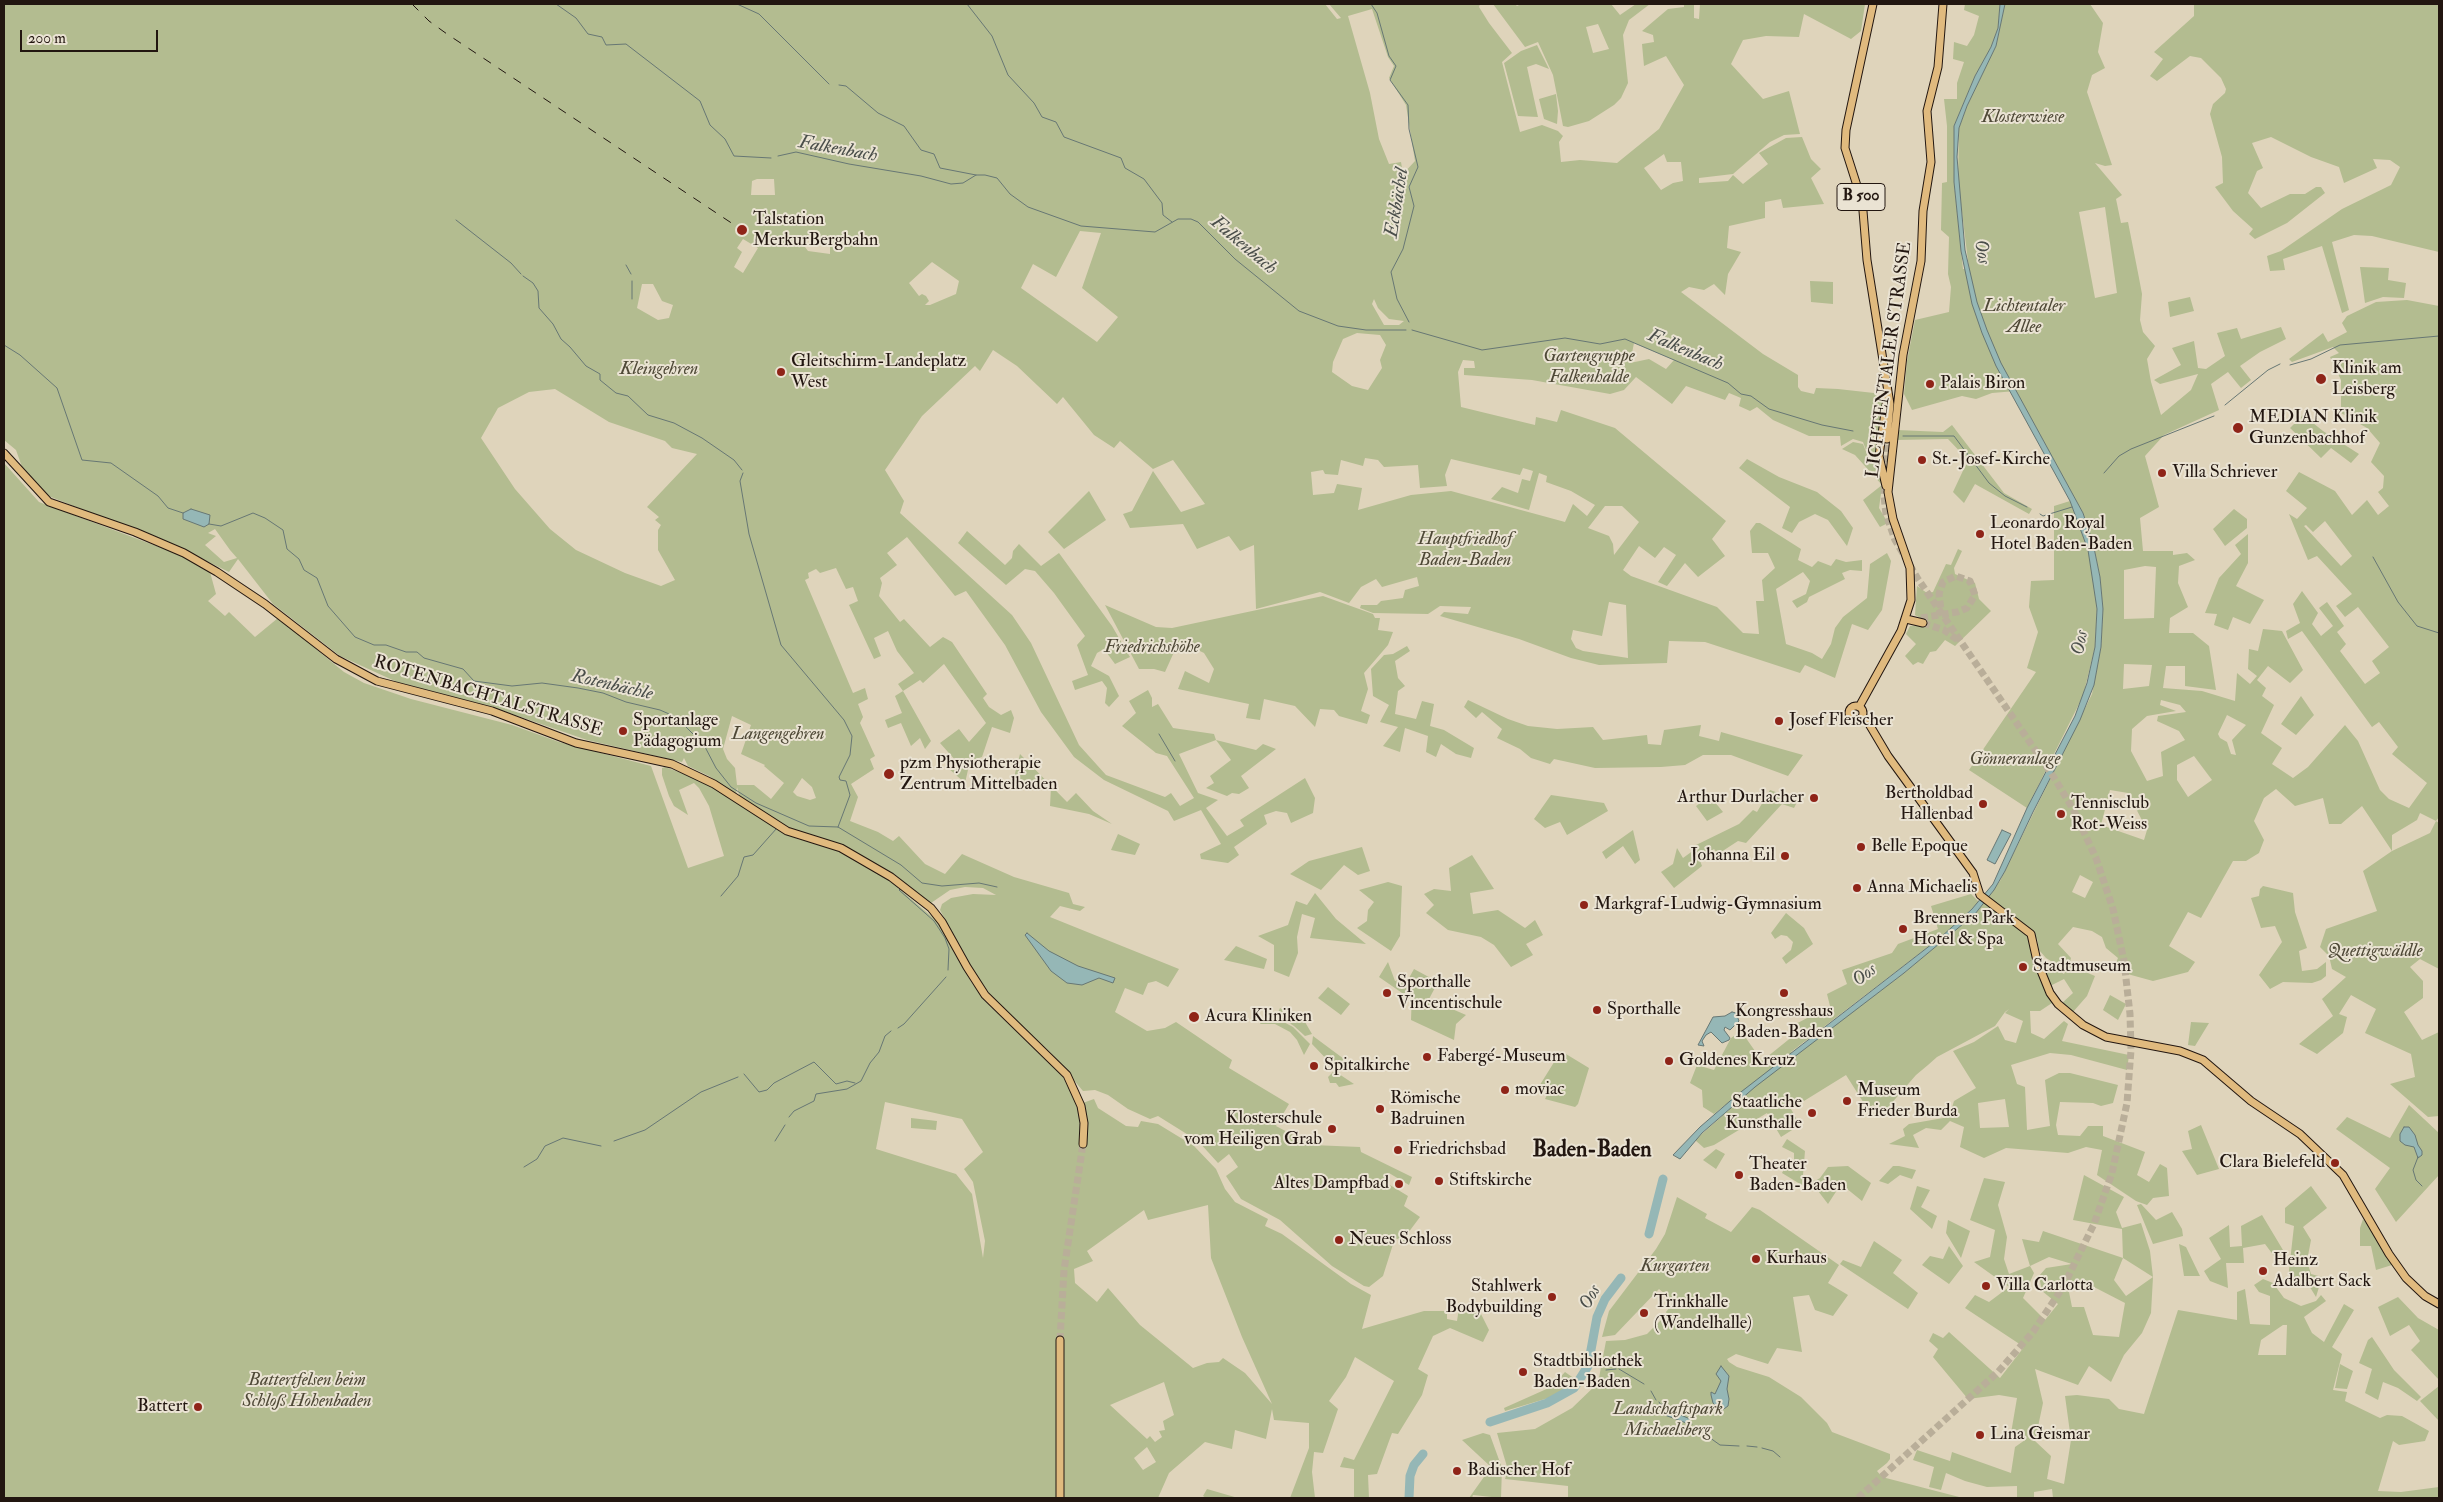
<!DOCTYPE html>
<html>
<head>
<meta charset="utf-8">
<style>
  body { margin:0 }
  #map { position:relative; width:2443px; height:1502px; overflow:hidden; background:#dfd4bb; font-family:"IM FELL Double Pica",serif }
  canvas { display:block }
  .frame { position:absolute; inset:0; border:5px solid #221610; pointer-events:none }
  .scale { position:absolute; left:20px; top:30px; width:138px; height:22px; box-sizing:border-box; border:2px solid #221610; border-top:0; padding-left:6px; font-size:15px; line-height:18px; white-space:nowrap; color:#221610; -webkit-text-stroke:4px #eae3d3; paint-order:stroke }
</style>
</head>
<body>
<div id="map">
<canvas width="2443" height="1502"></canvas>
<div class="frame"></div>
<div class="scale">200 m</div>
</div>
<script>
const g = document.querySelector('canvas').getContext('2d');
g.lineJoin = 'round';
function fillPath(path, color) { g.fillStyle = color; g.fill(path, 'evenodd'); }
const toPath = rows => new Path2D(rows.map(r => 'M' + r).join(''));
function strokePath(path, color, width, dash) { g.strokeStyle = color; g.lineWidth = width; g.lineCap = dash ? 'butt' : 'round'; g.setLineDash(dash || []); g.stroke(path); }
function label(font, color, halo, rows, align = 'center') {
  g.font = font + ' "IM FELL Double Pica",serif'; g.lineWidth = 4; g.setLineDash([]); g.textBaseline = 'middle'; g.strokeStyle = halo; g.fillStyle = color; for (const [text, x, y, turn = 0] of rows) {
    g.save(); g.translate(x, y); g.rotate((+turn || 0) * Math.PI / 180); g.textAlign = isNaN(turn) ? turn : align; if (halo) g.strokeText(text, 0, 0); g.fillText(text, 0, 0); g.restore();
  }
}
fillPath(toPath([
  [4,4,1325,4,1337,19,1341,18,1329,4,1480,4,1479,7,1489,23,1512,53,1502,62,1520,132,1542,125,1558,131,1563,136,1559,142,1561,162,1580,160,1617,163,1659,129,1684,85,1666,56,1644,66,1642,44,1654,42,1653,35,1642,31,1668,9,1684,7,1684,4,1694,4,1694,18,1699,19,1700,4,1865,4,1861,31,1851,39,1804,14,1799,37,1766,36,1743,40,1731,64,1763,99,1789,91,1800,134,1784,135,1770,142,1733,174,1699,178,1699,183,1728,181,1733,175,1743,184,1768,164,1759,153,1786,138,1802,137,1811,159,1821,169,1811,178,1824,204,1783,208,1781,199,1765,202,1765,218,1729,226,1727,248,1741,252,1728,274,1725,295,1714,284,1704,290,1689,287,1681,292,1763,354,1798,375,1798,387,1801,391,1814,394,1816,388,1838,389,1874,393,1880,396,1883,403,1877,453,1870,452,1866,450,1863,442,1853,439,1841,446,1840,436,1809,436,1773,420,1757,407,1750,411,1739,406,1741,398,1729,393,1725,400,1686,386,1672,404,1636,377,1624,390,1610,394,1532,380,1464,375,1464,368,1475,368,1474,361,1463,360,1458,372,1461,407,1535,425,1536,417,1557,422,1561,410,1615,428,1726,521,1712,539,1725,556,1698,577,1685,563,1667,586,1658,582,1676,555,1664,547,1655,558,1639,546,1623,570,1631,576,1717,607,1743,633,1759,634,1756,601,1764,601,1762,580,1775,568,1768,553,1752,553,1750,531,1756,523,1760,523,1801,549,1798,560,1812,567,1818,561,1831,566,1836,559,1846,562,1862,560,1862,571,1850,570,1842,573,1845,579,1809,597,1807,602,1797,608,1792,601,1806,594,1810,581,1803,572,1776,589,1786,644,1812,653,1822,659,1831,644,1835,628,1843,617,1867,598,1870,564,1887,553,1891,561,1882,610,1868,630,1852,624,1835,678,1805,665,1800,673,1705,642,1669,641,1667,663,1599,665,1571,658,1519,639,1440,616,1444,612,1468,614,1471,607,1440,606,1428,614,1373,613,1360,608,1361,605,1377,605,1381,601,1403,598,1405,590,1419,586,1417,577,1382,587,1376,579,1361,587,1349,603,1320,592,1256,609,1254,545,1240,551,1229,536,1197,549,1183,524,1130,528,1123,514,1132,511,1153,471,1181,512,1205,504,1173,460,1153,469,1120,441,1114,448,1094,435,1063,397,1057,404,1017,366,993,350,980,371,975,366,922,416,885,470,904,501,900,513,1012,615,1031,643,1079,745,1106,775,1165,797,1171,793,1180,806,1194,798,1167,756,1156,753,1122,726,1136,713,1129,701,1148,690,1152,698,1152,707,1158,704,1173,728,1214,734,1216,740,1256,750,1263,744,1276,749,1241,776,1249,788,1239,794,1232,793,1227,796,1206,788,1214,783,1210,776,1231,760,1216,740,1179,754,1198,793,1218,800,1206,808,1227,836,1244,826,1240,820,1305,778,1315,798,1313,813,1291,823,1287,813,1276,811,1264,815,1267,824,1234,847,1239,855,1228,863,1201,859,1200,854,1221,844,1201,810,1174,821,1168,811,1104,780,1074,757,1041,712,1005,645,966,591,955,596,907,537,887,553,897,565,880,578,882,583,879,596,900,622,904,619,930,647,943,637,952,642,987,694,983,698,989,707,1001,715,1011,710,1014,718,1010,733,992,727,982,757,970,761,965,783,948,768,956,761,940,743,959,729,969,742,986,723,944,664,923,683,920,680,903,691,931,741,925,749,920,738,911,746,901,723,888,728,885,720,902,713,895,696,903,691,898,684,914,673,897,651,888,631,874,638,881,656,874,659,849,605,858,601,853,587,846,589,836,568,820,573,816,569,808,573,809,578,805,580,853,693,865,688,868,699,858,704,863,717,860,723,875,756,870,759,874,769,851,784,858,797,850,821,878,832,893,841,899,836,925,864,945,874,962,854,1014,877,1069,893,1073,904,1085,907,1080,911,1060,906,1050,917,1179,969,1168,987,1156,981,1148,983,1143,995,1125,988,1115,1012,1147,1031,1165,1028,1176,1022,1232,1060,1229,1068,1289,1104,1276,1126,1312,1145,1360,1147,1361,1152,1412,1177,1409,1185,1389,1173,1385,1177,1385,1182,1408,1196,1404,1206,1420,1217,1408,1233,1406,1242,1395,1238,1383,1276,1369,1287,1364,1286,1332,1266,1280,1220,1241,1199,1226,1176,1238,1167,1229,1154,1218,1163,1198,1141,1158,1116,1150,1119,1128,1109,1108,1095,1095,1090,1083,1091,1050,1052,994,1000,973,970,940,910,942,904,951,898,973,894,996,895,983,888,965,887,950,890,931,903,907,885,898,888,937,921,946,933,971,982,987,1003,1063,1077,1077,1105,1094,1099,1098,1108,1126,1126,1138,1127,1141,1121,1158,1124,1194,1146,1216,1169,1225,1189,1235,1202,1268,1219,1265,1226,1282,1234,1351,1284,1371,1295,1362,1329,1424,1311,1447,1311,1447,1319,1457,1321,1459,1308,1481,1314,1489,1330,1483,1342,1450,1328,1433,1336,1418,1369,1428,1375,1422,1395,1398,1434,1392,1433,1377,1474,1368,1475,1369,1498,1354,1498,1354,1469,1340,1467,1344,1457,1354,1460,1394,1381,1355,1357,1346,1377,1329,1401,1338,1409,1323,1453,1314,1452,1312,1472,1315,1498,1290,1498,1309,1448,1309,1423,1274,1420,1272,1409,1266,1439,1235,1430,1232,1449,1205,1442,1169,1473,1158,1498,4,1498,4,463,39,502,183,556,210,572,216,594,208,601,225,616,229,612,255,637,278,618,344,672,364,683,411,699,512,725,559,742,651,766,688,868,724,856,709,806,699,788,694,783,679,790,688,815,674,806,669,796,662,775,662,768,665,767,695,778,719,790,782,832,798,839,825,846,788,828,740,798,737,787,736,795,709,776,688,766,684,758,682,762,587,740,489,706,397,682,340,656,273,604,238,559,229,572,184,550,46,495,22,467,16,450,4,440],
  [1372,9,1388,57,1394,66,1389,78,1406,105,1415,161,1403,174,1401,162,1389,164,1379,139,1370,93,1348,16],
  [1664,154,1667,162,1681,162,1683,181,1673,183,1661,190,1644,168],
  [757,179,774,179,775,195,751,195,752,181],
  [1080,231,1101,233,1082,288,1118,317,1097,342,1021,288,1033,264,1056,277],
  [798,237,830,244,830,254,808,251,802,243,798,242],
  [743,239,758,248,743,273,734,267,742,252,737,248],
  [932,262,959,281,956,294,930,305,925,305,929,301,926,296,922,294,919,296,909,283],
  [642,284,653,284,662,301,673,305,669,318,658,320,637,308],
  [1374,299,1378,308,1389,319,1404,321,1399,325,1384,325,1372,304],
  [1357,333,1380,335,1386,345,1380,360,1382,368,1368,390,1352,386,1332,372,1333,362,1343,339],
  [1634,343,1674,360,1666,369,1649,359,1630,363],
  [555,389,609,422,665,441,672,448,697,454,647,507,659,517,655,520,661,525,658,530,658,550,675,580,661,586,625,573,576,550,550,529,515,489,481,438,498,408,529,392],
  [1365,458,1378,460,1384,467,1418,465,1420,488,1447,486,1445,475,1451,459,1520,475,1523,468,1533,471,1530,481,1522,479,1518,493,1502,487,1491,499,1529,510,1539,473,1547,476,1546,482,1571,491,1595,505,1587,516,1573,504,1565,522,1451,491,1411,495,1358,510,1362,488,1337,484,1334,493,1313,495,1311,472,1323,470,1325,474,1338,475,1341,460,1363,466],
  [1605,506,1622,506,1639,522,1614,555,1613,544,1609,536,1588,528],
  [215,529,230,550,237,558,224,562,205,545,216,536,208,533],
  [1609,602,1626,605,1628,658,1583,651,1576,648,1571,639,1573,630,1602,636],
  [732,716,751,725,741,754,765,765,764,766,784,783,771,799,754,785,737,785,735,768,727,759,723,749],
  [802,778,812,787,816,798,810,800,797,796,793,792],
  [885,1102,962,1119,983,1152,964,1169,973,1182,985,1241,983,1258,972,1194,956,1174,876,1149],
  [1208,1205,1211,1258,1242,1337,1272,1404,1245,1373,1223,1358,1219,1362,1207,1363,1193,1368,1140,1325,1108,1288,1097,1302,1075,1283,1074,1269,1093,1261,1087,1251,1144,1210,1148,1220],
  [1164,1382,1174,1415,1163,1421,1165,1430,1159,1431,1162,1437,1155,1442,1150,1436,1147,1439,1110,1405],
  [1147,1447,1156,1462,1143,1470,1134,1458],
  [1493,4,1515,4,1517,6,1521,4,1611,4,1620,15,1636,4,1650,4,1629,20,1623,35,1628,83,1621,98,1614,105,1589,121,1568,127,1563,126,1553,75,1538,42,1525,47],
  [1598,24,1609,49,1593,53,1586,27],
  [1965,4,2000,4,1998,28,1991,47,1975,76,1954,126,1954,182,1963,269,1969,269,1958,180,1959,128,1967,106,1996,46,2005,4,2090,4,2103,23,2098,52,2105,68,2092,75,2087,92,2112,165,2105,166,2095,163,2122,195,2116,199,2121,223,2128,222,2139,278,2142,294,2140,320,2143,332,2155,346,2147,359,2151,382,2161,415,2191,390,2198,374,2160,384,2154,380,2181,365,2172,348,2194,341,2198,368,2206,369,2225,356,2217,333,2237,328,2241,339,2281,327,2286,339,2260,352,2240,366,2251,380,2241,388,2228,372,2211,384,2219,410,2164,435,2145,456,2159,507,2140,518,2143,551,2173,551,2173,555,2187,553,2195,560,2179,566,2178,583,2188,607,2170,618,2169,633,2193,633,2209,646,2216,690,2185,686,2185,666,2166,666,2163,688,2202,691,2235,701,2237,673,2250,684,2257,676,2248,669,2249,649,2258,651,2263,629,2282,631,2303,670,2290,683,2268,666,2257,680,2266,688,2262,696,2274,705,2261,733,2282,748,2272,764,2293,778,2308,767,2345,725,2358,741,2380,790,2389,799,2409,808,2427,783,2392,754,2398,747,2379,722,2372,727,2302,631,2288,639,2286,631,2300,623,2293,604,2302,591,2318,613,2312,624,2321,636,2333,626,2319,608,2327,602,2344,626,2337,632,2346,644,2340,651,2365,684,2380,673,2372,661,2389,647,2358,607,2345,617,2336,606,2352,594,2317,556,2308,560,2289,514,2297,519,2307,508,2286,491,2299,472,2335,491,2352,515,2367,500,2378,515,2389,506,2378,492,2383,488,2384,476,2371,462,2380,443,2367,428,2341,413,2341,380,2330,357,2339,353,2333,347,2292,362,2289,359,2323,333,2328,342,2347,332,2342,323,2347,316,2376,302,2407,300,2439,306,2439,817,2436,821,2439,823,2439,969,2420,959,2410,967,2423,981,2423,998,2404,1012,2422,1040,2439,1032,2439,1116,2428,1117,2390,1084,2415,1077,2411,1054,2365,1033,2376,1009,2351,995,2339,1014,2347,1017,2343,1033,2317,1054,2299,1044,2333,1016,2322,999,2346,977,2332,969,2329,956,2320,947,2326,929,2377,911,2363,871,2392,851,2362,806,2341,824,2329,824,2323,798,2295,806,2276,789,2264,798,2254,821,2264,840,2259,853,2246,861,2233,861,2201,918,2188,912,2169,946,2195,962,2188,972,2153,981,2113,970,2118,958,2106,948,2102,937,2092,931,2073,927,2058,944,2071,958,2069,965,2095,976,2087,996,2073,1012,2062,1003,2073,993,2064,979,2050,986,2039,962,2044,961,2064,974,2066,970,2046,958,2039,950,2037,938,2034,943,2037,961,2055,1001,2040,1011,2030,1011,2031,1033,2044,1039,2064,1021,2068,1024,2062,1041,2129,1055,2127,1070,2071,1055,2050,1053,2011,1065,2017,1084,2025,1087,2027,1130,2050,1126,2045,1080,2059,1073,2070,1073,2118,1085,2113,1103,2101,1106,2093,1103,2060,1102,2056,1125,2058,1135,2080,1136,2088,1126,2103,1126,2103,1136,2145,1152,2137,1175,2149,1182,2160,1164,2167,1168,2169,1196,2153,1198,2147,1205,2136,1201,2097,1175,2102,1150,2086,1147,2068,1153,2006,1148,1984,1158,1960,1147,1964,1127,1950,1121,1941,1130,1926,1128,1913,1135,1919,1148,1889,1144,1905,1136,1903,1129,1909,1124,1949,1117,1954,1101,1976,1088,1953,1051,1974,1042,1998,1026,2005,1040,2016,1043,2023,1021,2005,1013,2009,1009,2005,1012,1995,1026,1937,1057,1928,1065,1916,1075,1883,1113,1873,1105,1867,1108,1846,1075,1791,1109,1800,1125,1781,1137,1767,1113,1714,1145,1704,1148,1695,1140,1729,1110,1725,1105,1714,1114,1703,1107,1702,1090,1690,1083,1697,1065,1714,1070,1731,1038,1741,1031,1762,1061,1793,1036,1790,1027,1830,1006,1827,994,1847,984,1842,970,1892,953,1898,944,1938,929,1931,906,1971,894,1979,902,1941,937,1791,1052,1793,1057,1904,973,1975,914,2000,881,2092,694,2101,647,2103,609,2100,577,2093,543,2083,513,2016,391,1992,393,1976,399,1962,396,1912,410,1904,394,1907,361,1915,320,1949,312,1951,287,1948,274,1949,237,1941,230,1942,183,1947,182,1947,126,1944,99,1957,99,1957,83,1964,62,1953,59,1954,42,1967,46,1974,35,1979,16,1964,10],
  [2105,207,2117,293,2095,298,2079,212],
  [2325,521,2352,556,2341,566,2304,526,2306,525,2313,532],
  [2145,566,2156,567,2154,618,2124,619,2124,570],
  [2124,664,2152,665,2149,686,2123,689],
  [2161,700,2180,705,2186,712,2158,716,2157,721,2179,731,2185,740,2161,752,2163,776,2147,781,2131,751,2132,729,2147,716,2176,711,2160,705],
  [2227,715,2246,725,2232,740,2236,755,2231,754,2227,742,2220,738,2218,734],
  [2194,756,2212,780,2188,797,2177,780,2177,765],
  [2110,790,2128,793,2147,830,2144,840,2101,825],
  [2420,813,2436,821,2430,833,2392,851,2392,835,2417,820],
  [2080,875,2093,882,2085,898,2072,892],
  [2005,1099,2009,1127,1980,1128,1978,1103],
  [2194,4,2439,4,2439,252,2372,236,2354,235,2332,242,2349,310,2342,313,2322,246,2283,259,2285,270,2270,271,2267,256,2281,251,2342,209,2391,185,2400,167,2390,160,2373,159,2377,168,2344,183,2339,167,2311,157,2271,137,2252,143,2263,168,2257,171,2248,193,2261,208,2290,194,2305,194,2316,187,2321,187,2325,193,2287,223,2255,239,2249,234,2253,229,2233,211,2215,187,2223,183,2222,157,2210,114,2213,104,2225,93,2226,89,2221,78,2201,58,2190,56,2157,81,2150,76,2163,59,2154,52,2194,16],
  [1537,45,1549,69,1536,64,1527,67,1538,117,1518,116,1504,63,1521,51],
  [1556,94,1558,111,1557,124,1544,119,1539,99],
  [2360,267,2389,268,2388,280,2406,283,2404,298,2383,297,2365,303],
  [1810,281,1833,282,1833,304,1811,302],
  [2190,297,2194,311,2170,317,2168,302],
  [2303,415,2323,431,2359,454,2351,463,2331,448,2321,458,2290,428],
  [1952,425,2004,493,2032,509,2029,514,1975,484,1964,503,1953,492,1968,460,1948,439,1895,440,1897,430,1943,432],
  [1853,442,1863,444,1869,459,1879,463,1882,486,1879,508,1888,523,1880,527,1863,500,1882,485,1855,455,1842,449],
  [1747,459,1779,477,1817,492,1841,511,1853,528,1847,546,1828,520,1815,514,1799,522,1792,533,1782,528,1790,507,1739,468],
  [1089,491,1106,520,1064,549,1048,532],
  [2070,501,2088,550,2093,574,2097,609,2095,647,2083,696,2027,808,1969,770,2036,672,2027,668,2038,632,2029,607,2031,581,2054,580,2054,506],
  [2234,509,2247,519,2247,528,2225,546,2213,529],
  [967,531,1005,565,1012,558,1013,551,1019,544,1041,566,1059,553,1112,626,1130,657,1115,664,1104,649,1097,653,1091,666,1109,676,1119,696,1109,707,1105,703,1107,688,1102,681,1075,690,1072,681,1088,675,1077,645,1085,636,1054,593,1035,571,1025,569,1006,585,958,543],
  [2248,534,2248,563,2236,586,2264,600,2250,624,2233,617,2228,630,2214,625,2217,614,2205,613,2219,578,2241,554,2235,545],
  [1958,549,1962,551,1954,568,1955,574,1975,583,1979,599,1991,611,1955,646,1945,640,1936,651,1930,652,1923,664,1918,662,1913,665,1905,656,1916,644,1906,634,1910,626,1923,625,1924,620,1915,615,1917,586,1927,593,1933,592,1946,564,1951,565],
  [1323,596,1373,614,1375,618,1380,618,1378,630,1393,632,1388,645,1364,673,1368,689,1361,711,1370,715,1367,724,1339,716,1334,710,1320,709,1315,727,1295,706,1264,699,1260,720,1246,718,1249,704,1178,689,1185,671,1209,683,1214,669,1204,653,1179,641,1165,672,1154,669,1139,669,1105,605,1156,627,1172,628],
  [1407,646,1410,651,1395,661,1398,678,1405,686,1398,691,1395,714,1416,719,1422,701,1434,704,1430,726,1444,730,1474,748,1471,758,1456,754,1441,744,1436,757,1426,752,1428,736,1405,728,1400,752,1383,746,1398,727,1380,722,1389,705,1373,696,1371,669,1384,655,1393,654],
  [2301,696,2314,715,2296,735,2281,724],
  [1468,700,1508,719,1528,726,1557,729,1593,727,1603,740,1647,735,1648,744,1661,745,1664,730,1701,725,1699,736,1719,741,1721,732,1803,755,1788,776,1731,755,1703,755,1685,765,1661,767,1595,768,1554,759,1550,764,1531,758,1520,749,1497,738,1502,729,1482,712,1476,718,1464,707],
  [1020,754,1067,802,1076,793,1093,811,1112,824,1089,814,1050,806,1051,787,1013,781],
  [1770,790,1798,800,1794,808,1782,804,1746,843,1738,841,1718,854,1714,849,1699,858,1702,866,1674,888,1661,872,1673,864,1677,848,1683,858,1694,850,1694,846,1739,824,1753,810,1757,812],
  [1551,795,1604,803,1608,811,1567,835,1560,822,1545,828,1534,819],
  [1710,796,1723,812,1707,821,1696,806],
  [1633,830,1640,860,1635,864,1623,846,1606,859,1602,852],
  [1118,834,1140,844,1135,855,1111,850],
  [1362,847,1370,871,1358,875,1344,865,1321,890,1290,874,1309,861],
  [1472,855,1494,889,1470,893,1473,914,1498,910,1525,928,1535,920,1543,935,1526,944,1533,955,1511,967,1494,945,1481,937,1448,930,1426,913,1434,905,1424,894,1434,889,1451,891,1449,868],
  [1388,882,1402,886,1400,936,1391,951,1357,928,1367,921,1368,910,1374,902,1359,890],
  [2263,886,2293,893,2295,912,2307,948,2299,951,2302,971,2317,969,2326,962,2326,976,2321,980,2312,983,2283,982,2270,989,2259,975,2282,942,2275,926,2261,928,2251,898,2259,896,2260,889],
  [1315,893,1336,919,1366,944,1310,938,1315,918,1302,914,1297,937,1298,953,1289,977,1274,971,1274,945,1258,936,1288,925,1296,901,1307,905],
  [1786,913,1804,928,1813,944,1786,964,1782,958,1791,950,1793,942,1787,936,1781,935,1775,939,1771,933],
  [1236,946,1267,959,1264,969,1224,960],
  [1388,962,1395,981,1409,978,1414,969,1438,982,1429,999,1466,1015,1456,1024,1454,1040,1411,1020,1412,991,1405,995,1379,977],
  [1328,987,1350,1004,1341,1015,1318,998],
  [2110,995,2126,1004,2118,1020,2103,1010],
  [1280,1008,1305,1022,1312,1034,1305,1036,1294,1026,1277,1015],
  [1267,1013,1293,1027,1310,1044,1304,1055,1297,1040,1290,1032,1275,1024,1260,1024],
  [2191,1022,2209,1023,2195,1046,2188,1045],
  [1313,1036,1344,1059,1335,1068,1312,1044],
  [1561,1051,1589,1068,1578,1104,1575,1107,1545,1099,1548,1093,1538,1088],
  [1333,1072,1336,1072,1354,1084,1339,1087,1336,1083,1330,1083,1328,1077],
  [2409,1105,2439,1133,2439,1175,2396,1222,2375,1189,2390,1168,2336,1129,2347,1117,2390,1138],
  [911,1118,937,1121,936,1130,911,1128],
  [2201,1125,2219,1169,2197,1175,2182,1151,2192,1149,2188,1131],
  [1787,1139,1805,1151,1803,1175,1815,1181,1820,1178,1828,1167,1848,1166,1871,1183,1862,1201,1841,1184,1828,1204,1815,1187,1805,1187,1782,1173,1785,1167,1792,1170,1794,1166,1794,1153,1782,1147],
  [1716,1149,1725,1154,1716,1169,1703,1160],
  [1893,1166,1899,1166,1916,1170,1912,1179,1900,1175,1888,1184,1879,1181],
  [2084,1175,2124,1197,2116,1212,2122,1228,2141,1223,2150,1251,2153,1277,2151,1313,2142,1333,2124,1355,2111,1382,2089,1366,2078,1385,2035,1369,2043,1403,2035,1441,2051,1456,2047,1479,2064,1484,2071,1440,2065,1396,2077,1395,2109,1399,2119,1409,2144,1414,2178,1310,2237,1320,2237,1292,2245,1289,2250,1324,2270,1325,2270,1296,2259,1292,2254,1285,2263,1279,2273,1283,2284,1298,2301,1306,2316,1301,2321,1295,2326,1301,2304,1317,2312,1333,2324,1342,2344,1304,2354,1310,2332,1347,2342,1354,2333,1390,2347,1392,2345,1401,2380,1418,2387,1415,2402,1416,2429,1431,2425,1441,2399,1445,2393,1441,2378,1491,2401,1492,2439,1487,2439,1498,2053,1498,2052,1489,2034,1492,2034,1498,2017,1498,2017,1486,1987,1487,1965,1481,1946,1473,1941,1490,1929,1487,1934,1467,1913,1460,1917,1450,1950,1461,1952,1452,2011,1473,2015,1447,2025,1440,2010,1439,2017,1398,1999,1395,1968,1399,1933,1357,1938,1349,1929,1341,1933,1333,1943,1338,1949,1332,2000,1378,2024,1347,1965,1308,1975,1295,1989,1302,2009,1287,1974,1262,1990,1257,1995,1230,1970,1220,1984,1178,2005,1182,1998,1205,2007,1237,2004,1259,2009,1274,2030,1266,2022,1239,2039,1242,2043,1231,2123,1258,2122,1229,2073,1220],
  [2049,1257,2072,1264,2046,1268,2039,1276,2042,1291,2058,1304,2045,1320,2023,1298,2034,1273,2030,1266],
  [2123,1258,2153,1277,2126,1296,2114,1280],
  [2074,1285,2094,1287,2125,1303,2119,1337,2093,1335,2084,1307,2072,1307,2069,1292],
  [2283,1325,2287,1325,2286,1355,2258,1355,2261,1340],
  [1917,1186,1930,1190,1921,1207,1937,1216,1932,1229,1910,1209],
  [2311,1186,2327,1208,2303,1227,2311,1240,2307,1261,2311,1274,2322,1277,2316,1297,2308,1284,2288,1279,2294,1226,2285,1223,2285,1208],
  [1677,1197,1707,1214,1705,1218,1731,1232,1752,1207,1760,1210,1839,1265,1828,1283,1848,1295,1833,1316,1815,1310,1809,1295,1793,1297,1802,1352,1777,1348,1768,1364,1736,1354,1727,1359,1729,1362,1737,1367,1769,1377,1801,1397,1827,1423,1832,1432,1890,1454,1890,1459,1887,1463,1877,1471,1882,1477,1963,1498,1568,1498,1568,1486,1505,1479,1508,1470,1497,1433,1535,1429,1572,1408,1598,1383,1606,1341,1625,1340,1647,1334,1667,1314,1666,1312,1674,1302,1659,1289,1615,1335,1602,1337,1609,1311,1656,1249,1665,1234],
  [2141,1204,2156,1220,2172,1212,2182,1229,2183,1236,2153,1244,2137,1205],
  [2262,1215,2283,1250,2274,1256,2265,1244,2243,1248,2244,1263,2226,1263,2228,1288,2210,1281,2204,1271,2221,1259,2209,1238,2229,1225,2230,1247,2242,1246,2241,1226],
  [2363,1219,2368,1225,2392,1265,2376,1270,2371,1246,2360,1246,2360,1228],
  [1948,1220,1970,1231,1961,1258,1946,1233],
  [1874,1241,1902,1260,1893,1273,1918,1293,1908,1309,1840,1264,1843,1260,1861,1267],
  [2179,1244,2186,1247,2200,1276,2184,1276],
  [1949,1246,1963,1266,1949,1284,1922,1265,1930,1256,1943,1259],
  [2398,1297,2418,1318,2439,1330,2439,1380,2411,1350,2420,1341,2409,1325,2390,1336,2378,1307],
  [2372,1337,2394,1370,2421,1397,2417,1401,2398,1388,2383,1382,2378,1400,2365,1393,2372,1369,2359,1363,2368,1340],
  [2340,1364,2353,1371,2347,1389,2335,1388],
  [1565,1372,1575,1379,1570,1387,1555,1396,1505,1411,1504,1408,1551,1387],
  [2439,1386,2439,1421,2420,1401],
  [1483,1433,1490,1435,1502,1468,1501,1498,1473,1495,1472,1498,1469,1498,1491,1467,1462,1440],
  [1207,1489,1238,1498,1206,1498,1203,1496]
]), '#b3bc90');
const water = toPath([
  [2000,4,2005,4,1996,46,1967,106,1959,128,1957,157,1965,250,1977,302,1987,330,2001,363,2083,513,2093,543,2100,577,2103,609,2101,647,2094,685,2080,720,2033,812,2005,871,1994,890,1975,914,1904,973,1755,1087,1702,1133,1680,1159,1673,1155,1700,1127,1737,1095,1941,937,1972,909,1993,884,2027,808,2075,716,2087,683,2095,647,2097,609,2088,550,2070,501,1996,366,1982,333,1972,304,1961,251,1954,182,1954,126,1975,76,1991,47,1998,28,2000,4],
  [191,509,210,515,209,524,204,527,183,519,183,513,191,509],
  [2002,830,2011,834,1995,864,1987,860,2002,830],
  [1027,933,1049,951,1078,966,1115,978,1113,983,1099,978,1082,985,1067,983,1051,971,1025,935,1027,933],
  [1732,1012,1736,1013,1739,1021,1730,1030,1725,1027,1724,1030,1730,1038,1729,1040,1722,1043,1711,1032,1706,1035,1702,1041,1704,1046,1698,1045,1713,1017,1725,1016,1732,1012],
  [2404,1127,2409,1127,2415,1135,2418,1145,2422,1151,2422,1155,2418,1158,2414,1147,2405,1145,2400,1141,2400,1134,2404,1127],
  [1721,1366,1729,1376,1727,1389,1729,1399,1728,1406,1721,1411,1713,1403,1711,1395,1711,1392,1715,1394,1721,1381,1716,1374,1721,1366],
  [1665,1403,1674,1412,1690,1419,1689,1424,1662,1414,1660,1405,1665,1403]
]);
fillPath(water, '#95b7b6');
strokePath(water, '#677774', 1);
strokePath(toPath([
  [556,4,576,18,588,34,602,37,606,45,626,44,700,101,710,125,725,139,734,156,771,158],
  [737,4,759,14,829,84],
  [967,4,992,36,1008,75,1034,103,1042,117,1056,122,1064,137,1121,158,1125,168,1144,179,1162,203,1163,215,1172,222],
  [1371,4,1377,13,1389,56,1396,66,1390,80,1408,105,1409,129,1418,167,1409,187,1414,206,1403,249,1391,272,1397,299,1409,322],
  [839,85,846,86,878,113,904,126,921,150,934,154,940,168,976,175],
  [778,156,796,152,849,164,921,176,951,184,963,183,976,175,985,175,997,178,1010,194,1028,207,1081,226,1155,232,1178,219,1191,219,1198,222,1235,259,1299,311,1338,326,1366,330,1406,330],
  [456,220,511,263,521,274],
  [626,265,631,274],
  [523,276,533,283,538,291,539,308,553,324,561,339,570,347,586,366,600,374,600,380,616,393,628,396,648,415,674,423,702,438,734,460,742,470],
  [632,299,632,281],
  [1412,330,1482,350,1565,338,1600,344,1625,339,1728,383,1741,394,1751,396,1769,409,1822,425,1853,431],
  [4,345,20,355,57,388,82,460,111,463,158,496,168,508,183,513],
  [2290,365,2311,359,2340,345,2439,336],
  [2225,405,2268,370,2280,364],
  [1903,436,1954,436,1989,483,2005,496,2027,507],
  [743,473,740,481,749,534,781,645,844,720,852,736,850,755,839,777,840,780,846,781,850,795,838,827],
  [2104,473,2119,456,2131,449,2214,416],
  [2040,514,2043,516,2072,507],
  [209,524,221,526,253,513,265,518,283,530,287,549,299,559,304,570,317,578,328,606,355,637,374,645,386,645,406,652,417,652,424,658,463,669,474,681,512,686,542,683,578,688,603,693,626,702,660,710,676,717,704,745,716,768,731,787,756,803,809,826,838,827,901,865,922,883,942,886,979,883,997,887],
  [2373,557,2398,602,2417,626,2439,633],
  [1159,734,1175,761],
  [901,888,899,890,934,921,945,938,949,949,948,970],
  [721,896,738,876,744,857,753,855,777,828],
  [898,1028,904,1024,946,977],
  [744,1074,759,1092,767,1090,774,1083,814,1062,836,1084,847,1081,855,1083],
  [789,1117,794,1111,814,1101,816,1094,847,1089,861,1081,870,1063,879,1052,885,1036,891,1031],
  [614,1141,645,1130,701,1092,738,1077],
  [775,1141,785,1125],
  [2418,1157,2413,1170,2416,1180,2422,1186],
  [524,1167,537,1159,545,1146,563,1138,601,1146],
  [1588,1366,1592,1367],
  [1619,1369,1644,1384],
  [1606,1370,1616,1369],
  [1651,1391,1656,1400],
  [1659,1402,1661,1405],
  [1689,1422,1692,1424],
  [1695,1426,1703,1433],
  [1706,1435,1720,1445,1739,1446],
  [1747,1446,1757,1447],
  [1762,1448,1773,1451,1780,1457]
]), '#677774', 1);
strokePath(toPath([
  [1649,1234,1663,1179],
  [1490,1422,1547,1403,1574,1388,1588,1366,1597,1317,1605,1299,1621,1278],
  [1409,1498,1410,1476,1414,1465,1423,1454]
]), '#95b7b6', 9);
strokePath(toPath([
  [1921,618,1957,612,1967,608,1975,595,1970,581,1956,576,1943,582,1939,594,1941,610],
  [1923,623,1944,630,1959,641],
  [1060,1340,1064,1270,1083,1144],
  [1858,1498,1998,1372,2033,1332,2063,1287,2094,1224,2112,1173,2127,1103,2131,1050,2130,1014,2124,961,2113,909,2096,858,2073,809,2055,779,1918,579,1895,540,1886,514,1884,496,1887,439]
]), '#b9ae99', 7, [7, 3.5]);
const major = toPath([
  [1873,4,1846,130,1845,148,1860,195,1863,211,1867,260,1890,404,1887,439],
  [4,453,49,502,135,532,184,553,217,572,265,604,336,659,377,681,492,711,576,743,672,764,714,784,787,831,841,848,891,877,931,908,942,922,967,967,985,995,1067,1075,1081,1106,1084,1123,1083,1144],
  [1886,486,1879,456,1887,398],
  [1906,619,1923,623],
  '1849 713a7 7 0 1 1 14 0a7 7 0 1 1-14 0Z',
  [1859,707,1901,631,1911,600,1910,568,1893,519,1888,492,1903,355,1921,261,1923,211,1931,162,1927,111,1938,67,1943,4],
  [1862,717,1869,724,1888,756,1973,873,1980,895,2031,934,2037,961,2050,993,2058,1004,2083,1025,2106,1037,2180,1051,2203,1060,2251,1101,2300,1134,2343,1175,2389,1254,2406,1278,2425,1296,2439,1304],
  [1060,1340,1060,1498]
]);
strokePath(major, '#221610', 9);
strokePath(major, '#e0ba7e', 7);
strokePath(toPath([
  [412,4,429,21,447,34,742,230]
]), '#221610', 1, [9, 9]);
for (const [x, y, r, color] of [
  [742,230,6,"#8f2418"],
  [781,372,5,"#8f2418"],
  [2321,379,6,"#8f2418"],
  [1930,384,5,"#8f2418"],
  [2238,428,6,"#8f2418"],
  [1922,460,5,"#8f2418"],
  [2162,473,5,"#8f2418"],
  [1980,534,5,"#8f2418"],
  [1779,721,5,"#8f2418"],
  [623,731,5,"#8f2418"],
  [889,774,6,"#8f2418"],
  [1814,798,5,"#8f2418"],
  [1983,804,5,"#8f2418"],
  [2061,814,5,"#8f2418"],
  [1861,847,5,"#8f2418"],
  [1785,856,5,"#8f2418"],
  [1857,888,5,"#8f2418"],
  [1584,905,5,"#8f2418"],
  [1903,929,5,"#8f2418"],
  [2023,967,5,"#8f2418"],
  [1387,993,5,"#8f2418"],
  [1784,993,5,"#8f2418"],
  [1597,1010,5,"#8f2418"],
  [1194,1017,6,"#8f2418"],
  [1427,1057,5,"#8f2418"],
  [1669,1061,5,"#8f2418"],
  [1314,1066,5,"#8f2418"],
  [1505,1090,5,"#8f2418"],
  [1847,1101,5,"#8f2418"],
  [1380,1109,5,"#8f2418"],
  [1812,1113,5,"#8f2418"],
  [1332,1129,5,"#8f2418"],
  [1398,1150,5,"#8f2418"],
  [2335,1163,5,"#8f2418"],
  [1739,1175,5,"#8f2418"],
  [1439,1181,5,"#8f2418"],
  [1399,1184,5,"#8f2418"],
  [1339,1240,5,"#8f2418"],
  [1756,1259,5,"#8f2418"],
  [2263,1271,5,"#8f2418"],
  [1986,1286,5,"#8f2418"],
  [1552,1297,5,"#8f2418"],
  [1644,1313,5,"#8f2418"],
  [1523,1372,5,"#8f2418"],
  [198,1407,5,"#8f2418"],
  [1980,1435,5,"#8f2418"],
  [1457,1471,5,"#8f2418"]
]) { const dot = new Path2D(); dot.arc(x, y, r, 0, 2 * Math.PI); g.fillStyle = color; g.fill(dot); strokePath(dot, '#eae3d3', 2); }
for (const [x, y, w] of [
  [1861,197,48]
]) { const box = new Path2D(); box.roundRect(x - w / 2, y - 13.5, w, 27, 4); g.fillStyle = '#eae3d3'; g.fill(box); strokePath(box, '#221610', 1); }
label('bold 16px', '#221610', null, [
  ["B 500",1861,197]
]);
label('italic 18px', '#4e4836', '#eae3d3', [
  ["Klosterwiese",2023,118],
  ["Lichtentaler",2024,307],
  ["Allee",2024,328],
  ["Gartengruppe",1589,357],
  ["Falkenhalde",1589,378],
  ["Kleingehren",659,370],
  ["Hauptfriedhof",1465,540],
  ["Baden-Baden",1465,561],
  ["Friedrichshöhe",1152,648],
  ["Langengehren",778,735],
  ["Gönneranlage",2015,760],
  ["Quettigwäldle",2375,952],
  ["Kurgarten",1675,1267],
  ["Battertfelsen beim",307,1381],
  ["Schloß Hohenbaden",307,1402],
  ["Landschaftspark",1668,1410],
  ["Michaelsberg",1668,1431]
]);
label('18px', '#221610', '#eae3d3', [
  ["Talstation",753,220],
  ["MerkurBergbahn",753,241],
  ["Gleitschirm-Landeplatz",791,362],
  ["West",791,383],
  ["Klinik am",2332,369],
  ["Leisberg",2332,390],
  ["Palais Biron",1940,384],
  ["MEDIAN Klinik",2249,418],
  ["Gunzenbachhof",2249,439],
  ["St.-Josef-Kirche",1932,460],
  ["Villa Schriever",2172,473],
  ["Leonardo Royal",1990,524],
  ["Hotel Baden-Baden",1990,545],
  ["Sportanlage",633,721],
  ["Pädagogium",633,742],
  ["Josef Fleischer",1789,721],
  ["pzm Physiotherapie",900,764],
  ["Zentrum Mittelbaden",900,785],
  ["Bertholdbad",1973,794,"right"],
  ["Hallenbad",1973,815,"right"],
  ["Arthur Durlacher",1804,798,"right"],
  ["Tennisclub",2071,804],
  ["Rot-Weiss",2071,825],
  ["Belle Epoque",1871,847],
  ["Johanna Eil",1775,856,"right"],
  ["Anna Michaelis",1867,888],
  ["Markgraf-Ludwig-Gymnasium",1594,905],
  ["Brenners Park",1913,919],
  ["Hotel & Spa",1913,940],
  ["Stadtmuseum",2033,967],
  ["Sporthalle",1397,983],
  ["Vincentischule",1397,1004],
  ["Sporthalle",1607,1010],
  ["Kongresshaus",1784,1012,"center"],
  ["Baden-Baden",1784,1033,"center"],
  ["Acura Kliniken",1205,1017],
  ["Fabergé-Museum",1437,1057],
  ["Goldenes Kreuz",1679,1061],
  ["Spitalkirche",1324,1066],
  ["moviac",1515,1090],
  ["Museum",1857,1091],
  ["Frieder Burda",1857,1112],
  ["Römische",1390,1099],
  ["Badruinen",1390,1120],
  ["Staatliche",1802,1103,"right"],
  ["Kunsthalle",1802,1124,"right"],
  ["Klosterschule",1322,1119,"right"],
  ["vom Heiligen Grab",1322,1140,"right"],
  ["Friedrichsbad",1408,1150],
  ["Clara Bielefeld",2325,1163,"right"],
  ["Theater",1749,1165],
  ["Baden-Baden",1749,1186],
  ["Stiftskirche",1449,1181],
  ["Altes Dampfbad",1389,1184,"right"],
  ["Neues Schloss",1349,1240],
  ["Kurhaus",1766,1259],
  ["Heinz",2273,1261],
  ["Adalbert Sack",2273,1282],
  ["Villa Carlotta",1996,1286],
  ["Stahlwerk",1542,1287,"right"],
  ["Bodybuilding",1542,1308,"right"],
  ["Trinkhalle",1654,1303],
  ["(Wandelhalle)",1654,1324],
  ["Stadtbibliothek",1533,1362],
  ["Baden-Baden",1533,1383],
  ["Battert",188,1407,"right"],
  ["Lina Geismar",1990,1435],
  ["Badischer Hof",1467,1471]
], 'left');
label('18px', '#221610', '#eae3d3', [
  ["LICHTENTALER STRASSE",1890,360,-82],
  ["ROTENBACHTALSTRASSE",488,697,17]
]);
label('italic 19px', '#4a4e4a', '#eae3d3', [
  ["Falkenbach",838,150,10],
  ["Eckbächel",1398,203,-81],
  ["Falkenbach",1243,246,40],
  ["Oos",1981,252,80],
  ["Falkenbach",1685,351,23],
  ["Oos",2081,643,-79],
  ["Rotenbächle",612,686,13],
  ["Oos",1865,976,-38],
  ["Oos",1591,1298,-62]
]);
label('bold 22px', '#221610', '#eae3d3', [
  ["Baden-Baden",1592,1151]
]);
</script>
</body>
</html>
